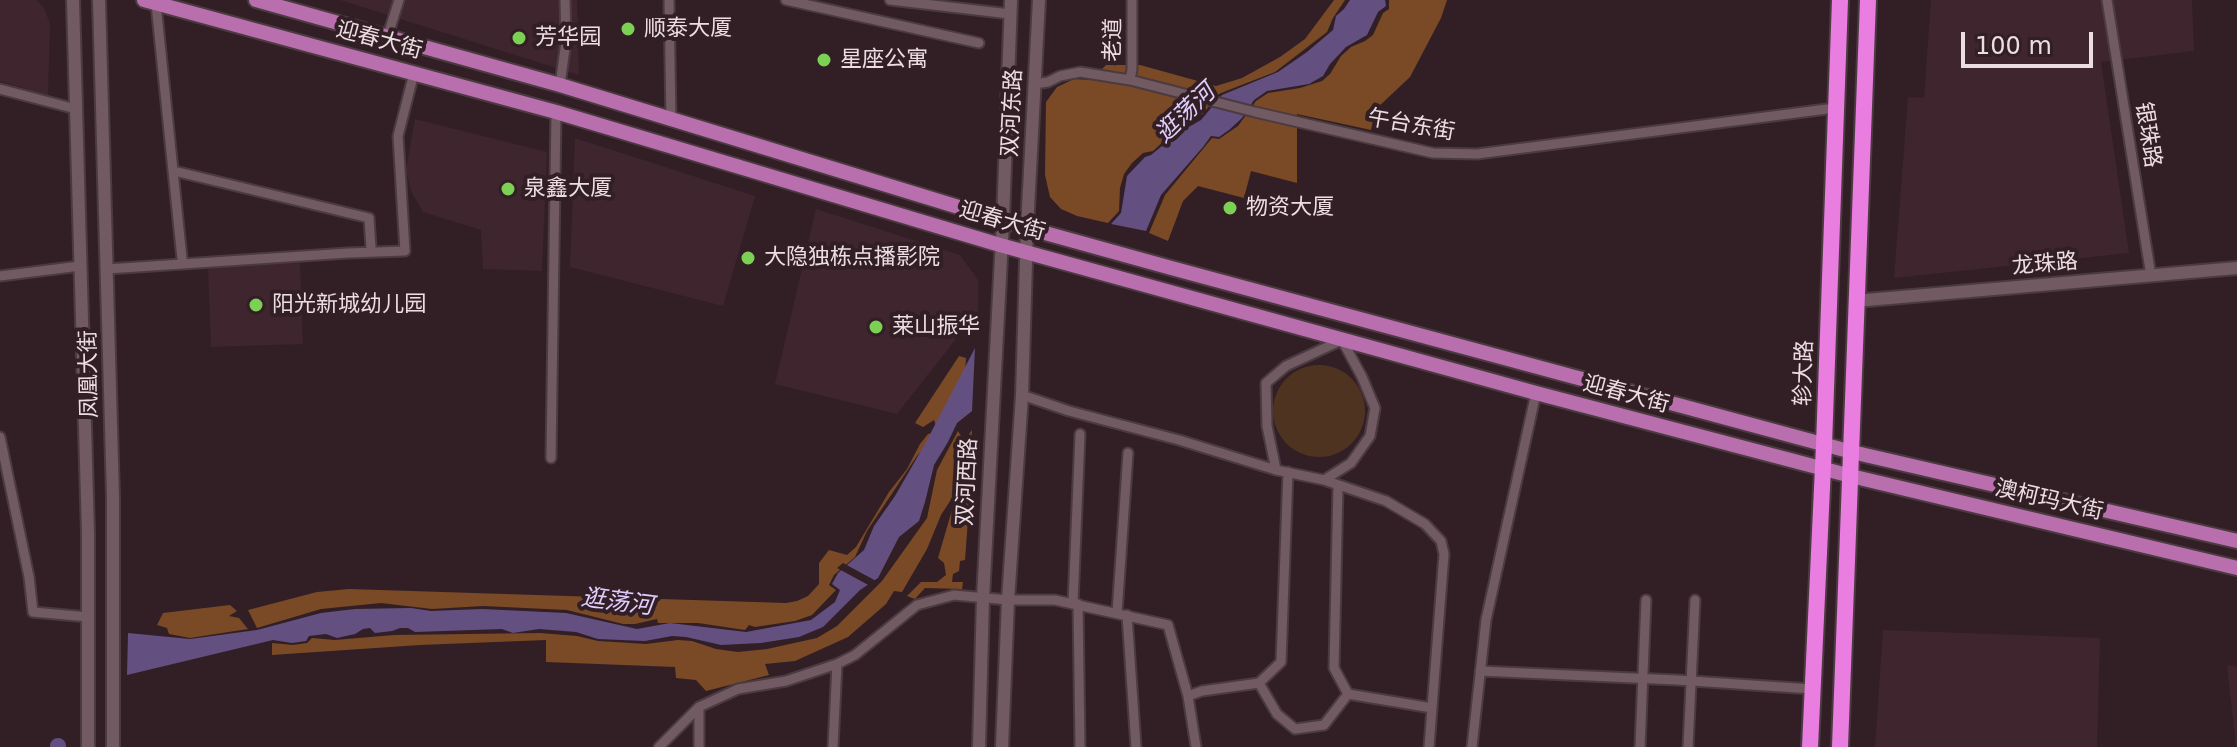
<!DOCTYPE html>
<html>
<head>
<meta charset="utf-8">
<style>
  body { margin:0 }
  #map { position:relative; width:2237px; height:747px; overflow:hidden; background:#321f25; font-family:"DejaVu Sans",sans-serif }
  canvas { display:block }
  .scale { position:absolute; left:1961px; top:32px; width:132px; height:36px; box-sizing:border-box; border:4px solid #ebdde1; border-top:0; padding-left:10px; font-size:24px; line-height:28px; white-space:nowrap; color:#ebdde1; -webkit-text-stroke:6px #321f25; paint-order:stroke }
</style>
</head>
<body>
<div id="map">
<canvas width="2237" height="747"></canvas>
<div class="scale">100 m</div>
</div>
<script>
const g = document.querySelector('canvas').getContext('2d');
g.lineJoin = 'round';
function fillPath(path, color) { g.fillStyle = color; g.fill(path, 'evenodd'); }
const toPath = rows => new Path2D(rows.map(r => 'M' + r).join(''));
function strokePath(path, color, width, dash) { g.strokeStyle = color; g.lineWidth = width; g.lineCap = dash ? 'butt' : 'round'; g.setLineDash(dash || []); g.stroke(path); }
function label(font, color, halo, rows, align = 'center') {
  g.font = font + ' "DejaVu Sans","Noto Sans SC",sans-serif'; g.lineWidth = 8; g.setLineDash([]); g.textBaseline = 'middle'; g.strokeStyle = halo; g.fillStyle = color; for (const [text, x, y, turn = 0] of rows) {
    g.save(); g.translate(x, y); g.rotate((+turn || 0) * Math.PI / 180); g.textAlign = isNaN(turn) ? turn : align; if (halo) g.strokeText(text, 0, 0); g.fillText(text, 0, 0); g.restore();
  }
}
fillPath(toPath([
  [0,0,37,0,44,8,50,24,48,96,0,81],
  [340,0,577,0,579,75],
  [1931,0,2192,0,2194,51,2101,62,2129,253,1894,278,1908,97,1924,98],
  [415,119,547,152,542,271,483,269,481,230,423,212,411,191,406,170],
  [575,138,755,196,723,306,570,267],
  [816,209,960,255,978,280,978,311,897,414,775,384],
  [300,263,303,344,211,347,208,267],
  [1883,630,2100,638,2097,747,1875,747],
  [2227,665,2237,667,2237,747,2236,747]
]), '#3f252d');
fillPath(toPath([
  '1273 411a46 46 0 1 1 92 0a46 46 0 1 1-92 0Z'
]), '#4f3321');
fillPath(toPath([
  [1334,0,1345,0,1333,18,1327,32,1275,72,1221,93,1216,96,1204,113,1180,126,1153,151,1143,153,1132,163,1124,174,1120,188,1119,211,1108,223,1077,216,1061,209,1050,197,1045,175,1046,102,1057,87,1074,79,1091,80,1106,65,1140,65,1216,86,1242,78,1280,57,1305,39],
  [1389,0,1447,0,1441,18,1410,77,1375,110,1371,130,1297,114,1297,183,1251,171,1244,198,1198,186,1183,201,1168,241,1149,233,1165,195,1212,138,1219,139,1238,126,1256,101,1268,93,1300,88,1322,81,1330,74,1341,56,1351,47,1365,41,1373,35,1383,13,1389,9],
  [959,356,966,358,965,374,941,429,917,456,867,531,855,557,834,575,829,585,836,590,812,615,795,621,755,627,749,625,745,630,698,623,658,623,657,619,635,624,623,624,567,610,483,606,432,609,381,603,321,609,257,628,248,610,317,592,349,589,786,603,797,601,808,596,819,584,819,563,829,550,847,555,856,547,889,492,907,469,920,444,928,434,933,433,936,426,934,420,923,427,915,423],
  [972,430,970,484,954,495,941,515,927,549,902,592,894,591,886,604,848,637,795,661,765,664,769,675,706,691,696,680,676,678,675,667,546,662,546,640,420,645,272,655,272,643,293,645,307,643,312,638,335,640,394,635,540,633,577,636,598,641,646,644,678,640,692,641,716,649,738,652,767,649,817,638,837,626,882,581,927,518,937,470,958,431,964,441],
  [970,493,965,560,960,561,959,571,953,574,952,582,963,582,962,589,925,588,915,599,907,596,921,582,937,582,946,575,944,563,938,558,952,510,960,498],
  [230,605,237,611,229,616,239,618,248,629,190,638,169,634,167,628,157,625,163,613]
]), '#7a4926');
fillPath(toPath([
  [1350,0,1385,0,1386,6,1378,12,1367,35,1346,47,1330,64,1323,76,1309,84,1267,91,1254,100,1242,118,1229,130,1219,137,1211,136,1203,147,1161,195,1146,231,1111,224,1121,213,1127,176,1145,157,1151,155,1178,133,1201,120,1222,95,1278,72,1307,52,1333,30,1336,16,1344,9],
  [975,348,972,411,957,423,948,442,934,465,925,502,919,521,899,537,878,578,860,590,823,627,799,637,761,643,721,645,686,637,672,636,645,641,598,639,576,632,539,629,513,633,502,629,415,632,408,628,400,628,392,631,375,633,370,628,363,629,355,634,337,638,326,634,309,636,306,641,292,643,273,640,127,675,128,633,190,639,257,630,321,613,355,609,411,608,431,611,482,609,566,613,637,629,670,623,746,632,811,620,835,602,840,590,832,584,838,573,864,550,874,526,895,496,926,442]
]), '#644f81');
fillPath(toPath([
  [843,563,878,582,872,587,837,568]
]), '#321f25');
strokePath(toPath([
  [58,747,58,746]
]), '#644f81', 16);
const street = toPath([
  [669,0,671,120],
  [786,0,979,43],
  [890,0,1010,14],
  [2107,0,2151,276],
  [156,4,182,259],
  [388,35,399,0],
  [1130,80,1132,69,1132,0],
  [1034,84,1048,82,1060,76,1080,72,1130,80,1255,112,1433,153,1477,154,1835,108],
  [560,85,566,41,565,0],
  [0,89,76,109],
  [174,171,369,218,371,248],
  [107,269,348,253,405,251,398,136,414,73],
  [0,276,80,266],
  [1022,395,1069,411,1179,440,1276,470,1324,480,1386,501,1425,524,1441,541,1444,554,1429,747],
  [0,437,29,577,33,612,88,617],
  [551,458,556,112],
  [1276,470,1267,426,1266,383,1286,366,1342,340,1362,377,1375,408,1370,436,1351,463,1324,480],
  [1338,486,1334,668,1348,694,1432,708],
  [1073,603,1080,434],
  [1078,604,1080,747],
  [1117,613,1128,453],
  [1127,615,1136,747],
  [1480,671,1677,680,1812,689],
  [1259,683,1277,714,1295,729,1324,725,1348,694],
  [1188,696,1196,747],
  [659,747,699,707],
  [699,747,699,707,738,689,786,681,837,664,855,655,917,605,954,595,1008,600,1055,600,1168,625,1188,696,1202,691,1259,683,1281,662,1288,472],
  [833,747,837,664],
  [1472,747,1486,620,1536,393],
  [1640,747,1646,600],
  [1688,747,1695,600]
]);
const secondary = toPath([
  [73,0,88,533,88,747],
  [99,0,113,497,113,747],
  [1855,301,2237,268],
  [979,747,983,598,1003,220,1011,0],
  [1002,747,1008,600,1022,395,1027,228,1039,0]
]);
const primary = toPath([
  [144,0,556,112,1000,245,1536,393,1851,476,2237,568],
  [256,0,560,85,1027,228,1175,269,1852,452,2237,541]
]);
const highway = toPath([
  [1810,747,1824,445,1840,0],
  [1840,747,1868,0]
]);
strokePath(street, '#4b3b41', 13);
strokePath(secondary, '#4b3b41', 16);
strokePath(primary, '#4b3b41', 18);
strokePath(highway, '#4b3b41', 20);
strokePath(street, '#715a61', 9);
strokePath(secondary, '#715a61', 12);
strokePath(primary, '#b96fad', 14);
strokePath(highway, '#e97de0', 16);
for (const [x, y, r, color] of [
  [628,29,8,"#7cd154"],
  [519,38,8,"#7cd154"],
  [824,60,8,"#7cd154"],
  [508,189,8,"#7cd154"],
  [1230,208,8,"#7cd154"],
  [748,258,8,"#7cd154"],
  [256,305,8,"#7cd154"],
  [876,327,8,"#7cd154"]
]) { const dot = new Path2D(); dot.arc(x, y, r, 0, 2 * Math.PI); g.fillStyle = color; g.fill(dot); strokePath(dot, '#321f25', 3); }
label('22px', '#ebdde1', '#321f25', [
  ["顺泰大厦",644,29],
  ["芳华园",535,38],
  ["星座公寓",840,60],
  ["泉鑫大厦",524,189],
  ["物资大厦",1246,208],
  ["大隐独栋点播影院",764,258],
  ["阳光新城幼儿园",272,305],
  ["莱山振华",892,327]
], 'left');
label('22px', '#ebdde1', '#321f25', [
  ["老道",1114,40,-89],
  ["迎春大街",379,41,15],
  ["双河东路",1013,113,-87],
  ["午台东街",1411,126,10],
  ["银珠路",2147,135,81],
  ["迎春大街",1002,222,16],
  ["龙珠路",2045,265,-5],
  ["轸大路",1805,373,-88],
  ["凤凰大街",90,374,-91],
  ["迎春大街",1626,395,15],
  ["双河西路",968,482,-87],
  ["澳柯玛大街",2049,501,13]
]);
label('italic 24px', '#e0cefe', '#321f25', [
  ["逛荡河",1186,114,-44],
  ["逛荡河",617,603,7]
]);
</script>
</body>
</html>
